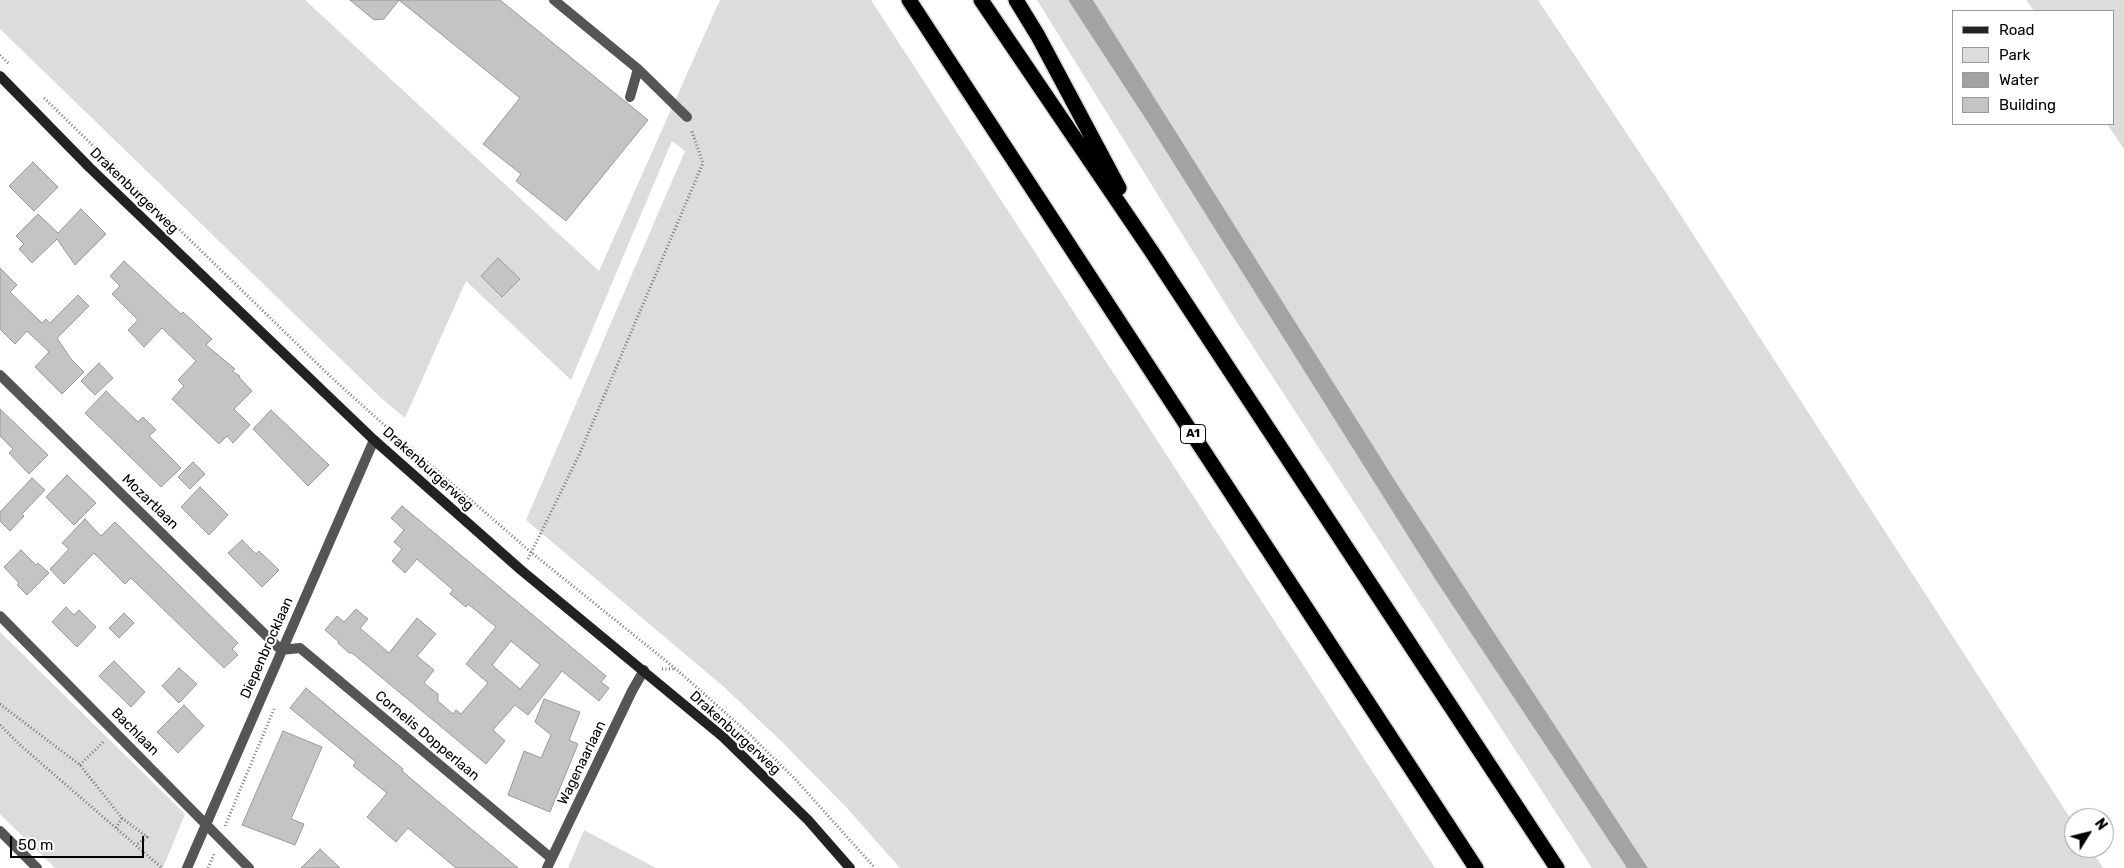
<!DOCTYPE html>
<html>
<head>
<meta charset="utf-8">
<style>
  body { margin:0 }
  #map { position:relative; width:2124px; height:868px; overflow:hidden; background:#fff; font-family:Rubik,sans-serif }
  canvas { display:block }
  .legend { position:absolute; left:1952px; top:10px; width:162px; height:115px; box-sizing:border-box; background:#fff; border:1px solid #999; margin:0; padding:6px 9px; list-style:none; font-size:15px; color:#000 }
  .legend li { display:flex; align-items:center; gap:10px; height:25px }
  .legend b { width:25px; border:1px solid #999 }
  .north { position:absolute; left:2064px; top:808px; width:50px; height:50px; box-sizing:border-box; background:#fff; border:1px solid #999; border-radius:50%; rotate:54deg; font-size:14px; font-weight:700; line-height:20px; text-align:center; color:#000 }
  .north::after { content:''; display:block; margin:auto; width:18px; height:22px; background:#000; clip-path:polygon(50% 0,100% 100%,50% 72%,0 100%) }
  .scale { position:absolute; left:10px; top:836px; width:134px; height:22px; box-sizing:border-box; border:2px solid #000; border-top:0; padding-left:6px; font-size:15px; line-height:18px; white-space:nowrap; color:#000; -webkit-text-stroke:4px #fff; paint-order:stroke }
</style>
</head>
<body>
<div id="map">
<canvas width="2124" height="868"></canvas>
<ul class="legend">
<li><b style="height:6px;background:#222"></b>Road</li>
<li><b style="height:14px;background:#dcdcdc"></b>Park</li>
<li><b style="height:14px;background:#a3a3a3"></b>Water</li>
<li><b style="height:14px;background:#c4c4c4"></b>Building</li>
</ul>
<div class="north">N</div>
<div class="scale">50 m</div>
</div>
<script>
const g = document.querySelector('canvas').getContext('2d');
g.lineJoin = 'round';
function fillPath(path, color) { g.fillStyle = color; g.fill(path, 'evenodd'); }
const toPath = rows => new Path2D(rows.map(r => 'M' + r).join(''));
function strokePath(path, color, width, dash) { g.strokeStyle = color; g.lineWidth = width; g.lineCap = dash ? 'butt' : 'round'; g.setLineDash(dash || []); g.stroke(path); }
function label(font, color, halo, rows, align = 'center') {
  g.font = font + ' Rubik,sans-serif'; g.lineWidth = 4; g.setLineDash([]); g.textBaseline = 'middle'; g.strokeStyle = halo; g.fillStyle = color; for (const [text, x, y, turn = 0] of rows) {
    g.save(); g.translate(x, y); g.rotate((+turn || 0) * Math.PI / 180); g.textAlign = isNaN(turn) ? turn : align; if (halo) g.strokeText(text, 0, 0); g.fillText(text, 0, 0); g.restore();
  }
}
fillPath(toPath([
  [0,0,305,0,599,271,720,0,871,0,1435,868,900,868,846,807,781,741,724,687,526,520,685,151,672,141,571,380,466,281,405,418,380,397,0,29],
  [1037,0,1068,0,1147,121,1435,579,1627,868,1592,868,1233,316],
  [1093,0,1538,0,1667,194,2074,824,2074,848,2090,848,2103,868,1648,868,1399,487],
  [2026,0,2124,0,2124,149,2107,124,2113,124,2113,11,2034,11],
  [0,632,185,814,163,868,55,868,0,814],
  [584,830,656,868,568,868]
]), '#dcdcdc');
fillPath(toPath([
  [1068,0,1093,0,1399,487,1648,868,1627,868,1435,579,1147,121]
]), '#a3a3a3');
const building = toPath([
  [350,0,500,0,648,120,566,221,516,181,521,174,483,144,520,98,399,0,384,19,374,20,350,0],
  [33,162,58,187,34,211,9,186,33,162],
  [81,209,106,234,75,265,57,239,32,263,19,249,24,244,16,236,38,214,58,233,81,209],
  [498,258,520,279,502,297,481,276,498,258],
  [124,261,181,314,183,312,212,339,206,345,235,369,232,371,240,376,239,377,252,391,234,409,250,425,233,443,227,436,219,444,172,399,184,386,178,380,196,361,162,328,144,347,128,330,138,320,112,294,120,286,110,276,124,261],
  [0,268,17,285,10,292,42,323,46,319,50,323,78,295,89,306,57,338,71,359,84,372,62,394,35,367,49,352,27,331,15,344,0,329,0,268],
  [99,363,113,378,95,395,81,381,99,363],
  [106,391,138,422,143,417,156,430,149,436,181,468,161,487,85,413,106,391],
  [0,409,48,455,29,474,9,453,13,449,0,436,0,409],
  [271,410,329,465,308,486,253,429,271,410],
  [193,462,205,474,190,489,178,477,193,462],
  [67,475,96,503,74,525,46,497,67,475],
  [32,478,45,490,22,514,24,516,10,531,0,521,0,512,32,478],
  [200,487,228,515,209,535,181,507,200,487],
  [402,506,606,676,601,682,609,688,599,701,562,671,528,715,515,705,493,730,505,741,486,764,352,653,349,653,338,643,339,642,325,630,337,616,344,622,356,609,368,619,360,628,389,653,417,618,436,634,417,656,434,670,424,683,438,694,438,701,453,714,456,710,461,714,488,683,466,664,496,627,468,604,466,607,450,594,453,590,417,559,405,573,392,561,402,549,394,542,404,530,391,518,402,506],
  [511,641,540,665,520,689,492,665,511,641],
  [85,519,101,536,115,522,238,643,232,649,238,655,224,668,131,578,125,584,94,553,64,584,50,569,69,549,62,543,85,519],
  [242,540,256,554,259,551,279,570,262,587,228,553,242,540],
  [21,550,36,565,38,563,49,573,27,595,17,585,19,583,4,567,21,550],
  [66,607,74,615,79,610,96,627,77,647,52,622,66,607],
  [124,613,134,623,119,638,109,628,124,613],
  [114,661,145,692,131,707,99,676,114,661],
  [179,668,197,684,179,703,162,686,179,668],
  [306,688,403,769,402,771,434,798,518,868,456,868,408,828,396,842,367,817,387,793,353,766,356,762,290,708,306,688],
  [544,699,580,712,569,740,578,744,550,812,508,795,524,751,541,758,551,735,535,722,544,699],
  [184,705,204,726,178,753,157,732,184,705],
  [283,731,322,747,291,819,304,824,295,845,242,825,283,731],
  [320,849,340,868,301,868,320,849]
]);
fillPath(building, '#c4c4c4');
strokePath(building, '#999', 1);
const motorway = toPath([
  [909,0,1476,868],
  [981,0,1152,252,1557,868],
  [1016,0,1038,36,1119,188]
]);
strokePath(motorway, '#dbdbdb', 18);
strokePath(toPath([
  [0,55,9,64],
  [44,98,332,378,383,424,532,553,676,669,748,733,795,779,875,868],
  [528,559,579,455,703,163,691,129],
  [662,669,676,669],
  [0,704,80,765,122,818,147,837,136,845],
  [0,725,19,744,162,868],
  [80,765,104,741],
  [225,826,274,709],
  [116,828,122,818],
  [208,868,215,852]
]), '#777', 3, [1, 2.5]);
strokePath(toPath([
  [554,0,638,69,687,117],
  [630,97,638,69],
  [0,375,281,650,300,648,551,858],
  [0,616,249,868],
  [0,831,37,868],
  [187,868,374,440],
  [547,868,632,691,644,670]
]), '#555', 10);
strokePath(toPath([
  [0,76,89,167,374,440,521,570,723,737,808,820,850,868]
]), '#222', 10);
strokePath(motorway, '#000', 15);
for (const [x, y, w] of [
  [1193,434,25]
]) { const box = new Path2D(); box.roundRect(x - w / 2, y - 9.5, w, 19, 4); g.fillStyle = '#fff'; g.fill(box); strokePath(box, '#000', 1); }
label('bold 12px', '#000', null, [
  ["A1",1193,434]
]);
label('14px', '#000', '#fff', [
  ["Drakenburgerweg",134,191,44],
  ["Drakenburgerweg",428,469,42],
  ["Mozartlaan",150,502,44],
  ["Diepenbrocklaan",267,648,-66],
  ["Bachlaan",135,732,45],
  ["Drakenburgerweg",735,733,42],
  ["Cornelis Dopperlaan",427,736,40],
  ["Wagenaarlaan",582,763,-64]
]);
</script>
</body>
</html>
